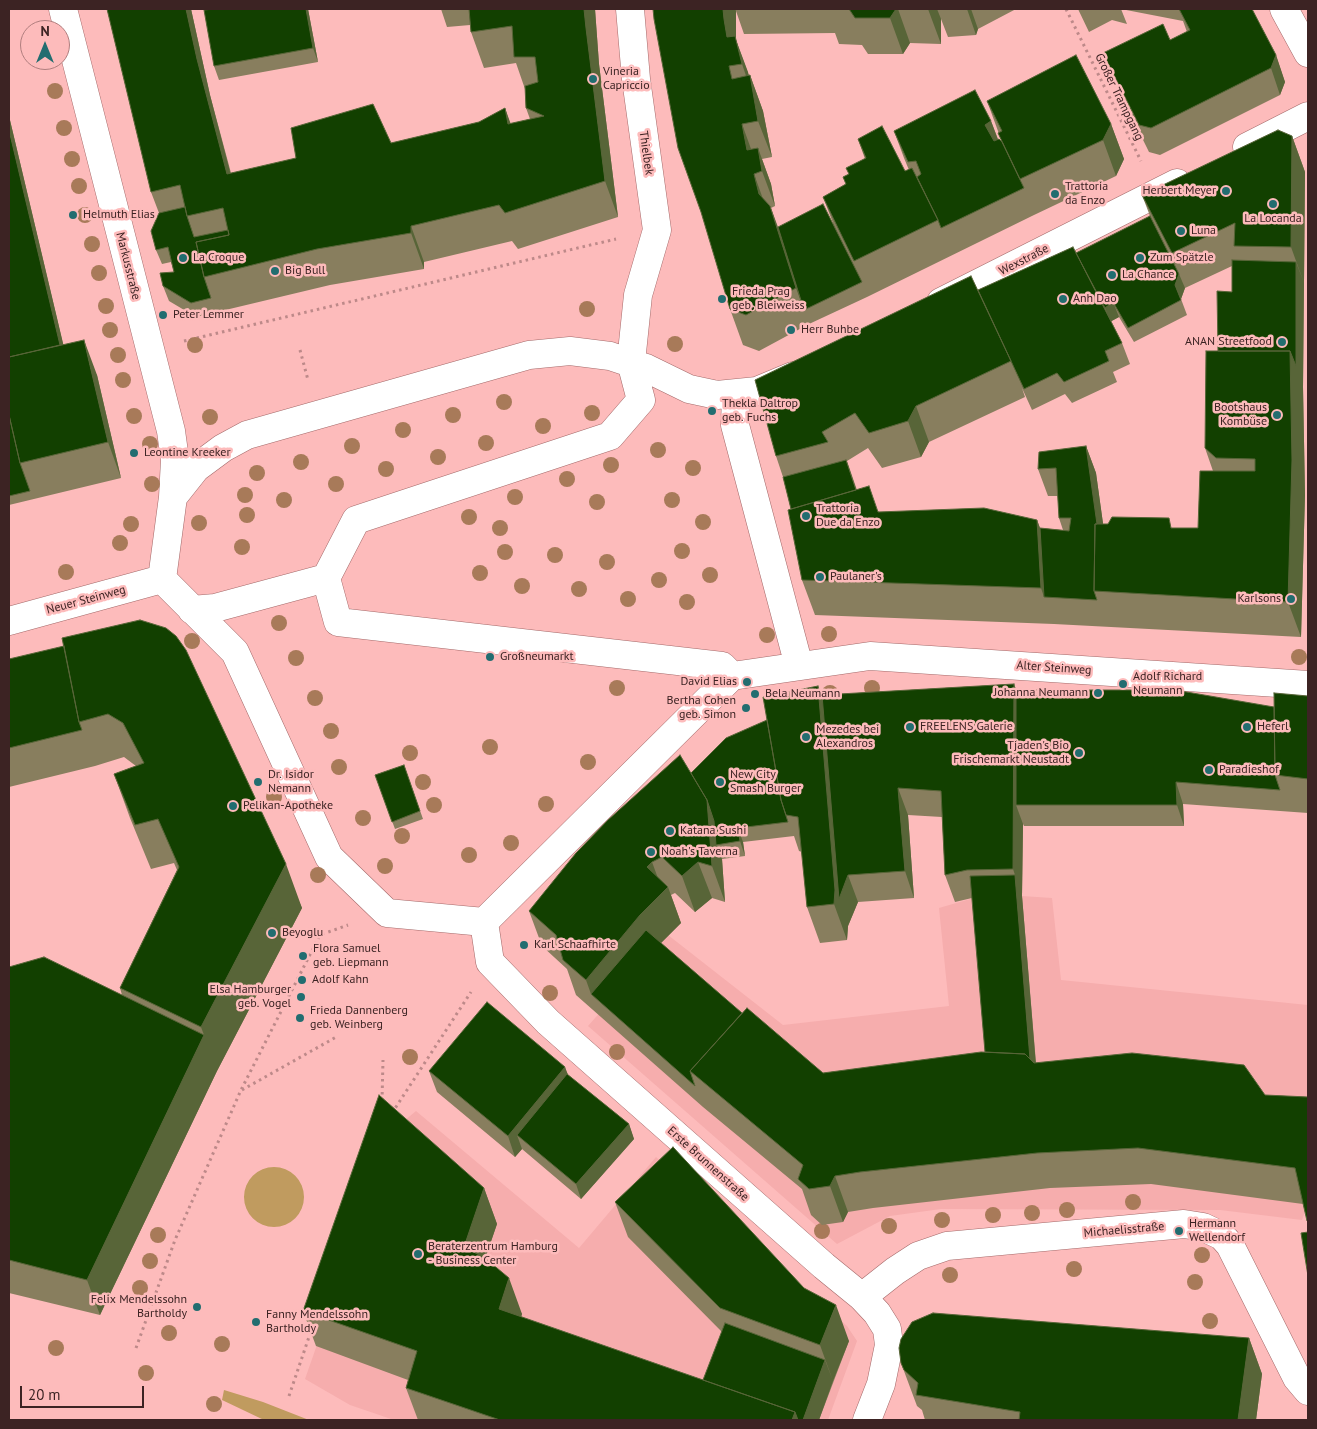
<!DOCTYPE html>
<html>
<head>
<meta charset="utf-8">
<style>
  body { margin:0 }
  #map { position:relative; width:1317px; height:1429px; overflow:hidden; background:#fdbbbb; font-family:"PT Sans",sans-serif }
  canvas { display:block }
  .frame { position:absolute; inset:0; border:10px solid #3c2323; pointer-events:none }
  .north { position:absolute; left:20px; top:20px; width:50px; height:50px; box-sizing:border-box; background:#fdbbbb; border:1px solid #b07e7e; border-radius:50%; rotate:0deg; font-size:14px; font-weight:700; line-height:20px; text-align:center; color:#3c2323 }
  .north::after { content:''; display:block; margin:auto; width:18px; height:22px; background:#226d70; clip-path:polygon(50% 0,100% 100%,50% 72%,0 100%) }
  .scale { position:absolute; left:20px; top:1386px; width:124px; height:22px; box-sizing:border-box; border:2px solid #3c2323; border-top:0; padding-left:6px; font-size:15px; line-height:18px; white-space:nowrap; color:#3c2323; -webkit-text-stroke:4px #fdbbbb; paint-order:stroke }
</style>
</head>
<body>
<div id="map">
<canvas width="1317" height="1429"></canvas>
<div class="frame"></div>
<div class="north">N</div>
<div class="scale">20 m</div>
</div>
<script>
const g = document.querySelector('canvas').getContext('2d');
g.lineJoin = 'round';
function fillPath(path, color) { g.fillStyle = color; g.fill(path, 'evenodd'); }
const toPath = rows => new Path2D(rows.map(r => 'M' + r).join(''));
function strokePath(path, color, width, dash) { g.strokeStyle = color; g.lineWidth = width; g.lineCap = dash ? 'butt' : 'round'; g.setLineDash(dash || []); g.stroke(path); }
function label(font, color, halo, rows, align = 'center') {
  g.font = font + ' "PT Sans",sans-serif'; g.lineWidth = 5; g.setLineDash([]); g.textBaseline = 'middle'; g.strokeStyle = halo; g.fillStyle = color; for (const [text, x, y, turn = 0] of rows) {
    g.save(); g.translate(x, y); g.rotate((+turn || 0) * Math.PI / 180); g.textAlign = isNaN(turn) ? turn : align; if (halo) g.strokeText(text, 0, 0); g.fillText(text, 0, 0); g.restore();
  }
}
fillPath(toPath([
  [1022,896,1052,898,1061,980,1308,1005,1308,1203,1302,1220,1220,1210,941,1209,890,1216,837,1244,588,1026,668,935,783,1025,949,1006,939,908,977,897],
  [416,1111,579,1248,656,1157,847,1326,857,1341,828,1420,394,1420,350,1405,305,1379,392,1131]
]), '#f6adad');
fillPath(toPath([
  '244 1197a30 30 0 1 1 60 0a30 30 0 1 1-60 0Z',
  [224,1390,263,1402,309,1420,264,1420,222,1400]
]), '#c09b5f');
const minor = toPath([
  [63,9,171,431,175,460,173,497,162,579],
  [630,9,636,79,657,230,638,295,631,362,641,400,610,436,356,520,326,578,338,622,722,666,732,676],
  [1284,9,1308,53],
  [1247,147,1308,116],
  [941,302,1177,183],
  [736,394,735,425,799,666],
  [173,497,196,468,223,448,247,435,529,355,570,351,610,356,646,368,689,389,717,395,757,391,793,376],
  [162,579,235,652,329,857,387,913,484,922,732,676,870,656,1308,685],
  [192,610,215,608,326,578],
  [9,621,162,579],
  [484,922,490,962,548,1022,824,1266,862,1297,877,1313,887,1329,889,1345,881,1384,867,1420],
  [862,1297,895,1271,918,1256,947,1246,1184,1224,1203,1227,1222,1236,1230,1245,1297,1378,1308,1391]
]);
strokePath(minor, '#a46969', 29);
strokePath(toPath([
  [1066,9,1141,161],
  [184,341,616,239],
  [300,350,308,380],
  [242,1090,338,1036],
  [382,1101,383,1060],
  [392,1113,471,992],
  [136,1348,175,1240,241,1090,320,935,348,925],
  [289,1396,311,1331]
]), '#bd8989', 3, [2.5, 4]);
strokePath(minor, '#fff', 28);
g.fillStyle = '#a87a59';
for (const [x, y] of [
  [55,91],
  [64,128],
  [72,159],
  [79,186],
  [85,215],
  [92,244],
  [99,273],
  [106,306],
  [587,309],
  [110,330],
  [675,344],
  [195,345],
  [118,355],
  [123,380],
  [504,402],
  [592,413],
  [453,415],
  [134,416],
  [210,417],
  [543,426],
  [403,430],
  [486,443],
  [150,444],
  [352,446],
  [658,450],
  [438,457],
  [301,462],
  [611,465],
  [693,468],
  [386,469],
  [257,473],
  [567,479],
  [152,484],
  [336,484],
  [245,495],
  [515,497],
  [284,500],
  [672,500],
  [597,502],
  [247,515],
  [469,517],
  [703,522],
  [199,523],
  [131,524],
  [500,528],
  [120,543],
  [242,547],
  [682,551],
  [505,552],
  [555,555],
  [607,562],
  [66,572],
  [480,573],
  [710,575],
  [659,580],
  [522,586],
  [579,589],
  [628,599],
  [687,602],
  [279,623],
  [829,634],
  [767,635],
  [192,641],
  [1299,657],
  [296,658],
  [617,688],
  [872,688],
  [830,693],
  [315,698],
  [331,731],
  [490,747],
  [410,753],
  [588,762],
  [339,767],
  [423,782],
  [274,797],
  [546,804],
  [434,805],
  [363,818],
  [402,836],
  [511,843],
  [469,855],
  [385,866],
  [318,875],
  [550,993],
  [617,1052],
  [410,1057],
  [1133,1202],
  [1067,1210],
  [1032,1213],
  [993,1215],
  [942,1220],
  [889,1226],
  [822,1231],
  [158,1235],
  [1202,1255],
  [150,1261],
  [1074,1269],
  [950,1275],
  [1195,1282],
  [140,1288],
  [1210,1321],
  [169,1333],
  [222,1344],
  [56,1348],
  [146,1373],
  [214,1404]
]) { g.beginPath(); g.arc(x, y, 8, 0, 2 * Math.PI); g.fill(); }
fillPath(toPath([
  [107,9,191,9,210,95,231,173,391,143,479,122,505,108,510,124,530,119,526,108,525,89,516,63,484,68,471,32,470,25,447,27,441,9,595,9,599,64,618,217,518,249,512,241,424,262,424,269,330,285,196,317,169,301,163,286,174,272,171,262,162,264,156,250,159,213,151,192],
  [204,9,308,9,318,62,219,80,214,66],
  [653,9,1016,9,978,29,976,35,948,37,941,19,941,44,910,43,903,54,868,54,862,45,839,44,835,33,744,34,736,11,736,40,749,76,750,75,763,111,772,157,762,159,771,184,775,206,771,208,778,227,833,223,823,197,846,184,843,177,849,174,865,159,858,139,905,171,909,170,904,158,894,131,991,121,998,139,1002,142,987,101,1111,124,1124,159,1116,176,1034,215,867,297,809,324,759,351,743,345,730,309],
  [1078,9,1252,9,1276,55,1285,82,1280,95,1160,155,1149,152,1113,79,1103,53,1170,40,1187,32,1183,21,1121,9,1127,24,1112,20,1089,32],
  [9,116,63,344,97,375,121,478,9,505],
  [1292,136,1305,172,1303,387,1305,495,1301,637,1054,624,815,615,802,580,791,509,783,477,776,456,978,290,1076,253,1150,216,1142,195],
  [1232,266,1232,292,1218,351,1205,448,1213,471,1198,528,1173,528,1103,524,1096,473,1086,446,1038,469,1048,496,1058,496,1059,518,1063,530,1040,528,1037,520,879,512,857,490,847,461,868,448,882,468,921,457,929,442,1025,397,1022,388,1032,410,1065,394,1072,403,1117,382,1113,372,1130,364,1122,343,1111,321,1119,317,1134,342,1187,315,1181,299,1185,288],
  [176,636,302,908,217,1071,100,1315,9,1293,9,967,122,995,120,988,177,870,174,863,151,869,130,818,114,774,136,766,124,757,95,766,9,787,9,659],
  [1014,684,1016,690,1274,707,1308,696,1308,813,1183,804,1184,826,1024,826,1023,824,1022,896,1036,1063,1265,1095,1308,1097,1308,1224,1303,1204,1151,1184,1050,1188,873,1208,848,1212,843,1222,822,1225,811,1215,802,1189,703,1107,576,995,567,969,542,946,529,911,691,773,767,720,818,686,822,695],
  [908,815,942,817,945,875,955,902,972,898,985,1052,823,1073,742,1013,661,943,681,923,671,895,675,893,695,912,712,898,725,902,722,859,745,856,743,842,794,836,799,851,802,852,807,907,820,943,847,940,848,926,858,902,914,898],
  [404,765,423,819,395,829,375,775],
  [565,1067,567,1074,629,1124,634,1139,581,1199,522,1149,515,1157,437,1092,429,1071],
  [484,1188,497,1224,485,1258,522,1314,521,1317,703,1380,722,1332,628,1237,615,1202,849,1341,819,1420,418,1420,406,1388,408,1380,316,1346,303,1311],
  [1249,1338,1262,1374,1256,1420,925,1420,922,1410,917,1406,901,1363]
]), '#887e5e');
fillPath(toPath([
  [186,9,191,9,210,95,240,210,227,174,197,59],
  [306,9,308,9,318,62,313,48],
  [584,9,595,9,599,64,618,217,605,181,586,28],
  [723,9,735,9,736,11,736,40,748,72,754,97,750,75,763,111,772,157,758,121,754,99,742,64,727,37,724,19],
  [896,9,898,9,910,43,903,54,890,18],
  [928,9,937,9,941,19,941,44],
  [967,9,971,9,978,29,976,35],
  [1276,55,1285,82,1280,95,1271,68],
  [505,108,518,144,508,124],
  [9,116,72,381,62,354,9,130],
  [991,121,1001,148,995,152,985,125],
  [742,124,755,160,747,150],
  [1111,124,1124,159,1116,176,1103,140],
  [1292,136,1305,172,1304,283,1291,247],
  [758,148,771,184,775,206,762,171],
  [754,174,767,210,759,194],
  [770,206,783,242,804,310,796,288],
  [411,226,424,262,424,269,411,233],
  [1296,262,1304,283,1303,387,1305,495,1301,637,1288,602,1290,351],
  [1179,274,1185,288,1181,299,1175,285],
  [1113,302,1119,317,1110,322,1105,308],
  [84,340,97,375,121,478,108,442],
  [916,406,929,442,921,457,908,421],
  [1086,446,1096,473,1108,559,1097,591],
  [1037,520,1050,555,1044,597,1041,588],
  [1014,684,1024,711,1016,805,1023,824,1022,896,1013,869],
  [818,686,831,722,848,875,858,902,848,926,847,940,834,904],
  [1176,782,1183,804,1184,826,1177,805],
  [898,788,908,815,914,898,905,871],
  [707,800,720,836,716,845,722,859,725,902,712,866],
  [738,828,743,842,745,856,740,841],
  [652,862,663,892,668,887,681,923,653,951,591,994,586,980,647,867],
  [698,862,712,898,695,912,682,876],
  [286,864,302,908,217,1071,100,1315,87,1280,204,1035,201,1027],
  [1015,875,1022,896,1038,1090,1031,1069],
  [565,1067,573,1088,517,1135,522,1149,515,1157,508,1136],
  [629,1124,634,1139,581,1199,576,1184],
  [835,1176,848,1212,843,1222,830,1186],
  [484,1188,497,1224,477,1283,464,1247],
  [509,1278,522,1314,512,1345,499,1309],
  [836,1305,849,1341,833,1381,820,1345],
  [1249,1338,1262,1374,1256,1420,1238,1420],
  [825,1360,833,1381,819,1420,803,1420],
  [795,1412,798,1420,792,1420]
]), '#586538');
const building = toPath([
  [107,9,186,9,197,59,227,174,296,158,291,128,373,104,391,143,479,122,505,108,508,124,544,116,526,108,525,86,538,82,535,57,514,57,512,26,471,32,469,9,584,9,586,28,605,181,505,213,499,205,411,226,411,233,317,249,204,277,196,242,229,235,223,208,187,216,180,185,151,192,107,9],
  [214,9,306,9,313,48,214,66,204,10,214,9],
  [653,9,723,9,724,19,727,37,735,36,742,64,729,66,732,79,750,75,758,121,742,124,747,150,758,148,762,171,754,174,759,194,770,206,796,288,746,315,730,309,701,212,678,148,654,19,653,9],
  [842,9,896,9,890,18,855,18,849,9,842,9],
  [1179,9,1252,9,1276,55,1271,68,1151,128,1139,125,1103,53,1163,24,1170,40,1190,30,1179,9],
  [1076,55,1111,124,1103,140,1020,179,998,133,1002,131,987,101,1076,55],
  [975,90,991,121,985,125,994,141,999,139,1002,142,1024,188,941,228,938,220,917,177,921,174,916,161,908,162,894,131,975,90],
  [882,126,905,171,912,168,938,220,854,261,823,197,846,184,843,177,849,174,846,168,866,158,858,139,882,126],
  [9,130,60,345,9,357,9,130],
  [1278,130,1292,136,1291,247,1234,246,1235,223,1172,253,1142,195,1278,130],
  [823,204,862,282,804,310,778,227,823,204],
  [185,207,187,216,194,237,228,230,229,235,196,242,204,277,211,298,191,303,163,286,160,273,174,272,168,247,156,250,151,231,159,213,185,207],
  [1150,216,1179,274,1175,285,1181,300,1128,328,1113,302,1105,308,1076,253,1150,216],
  [1073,247,1122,343,1105,351,1109,361,1064,382,1057,373,1024,389,978,290,1073,247],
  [1232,260,1296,262,1296,366,1290,351,1218,351,1217,291,1232,292,1232,260],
  [971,276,1011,361,916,406,908,421,869,433,855,413,822,432,828,442,776,456,755,380,971,276],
  [84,340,108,442,20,463,9,415,9,357,84,340],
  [1206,351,1290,351,1292,460,1288,602,1094,591,1095,524,1108,524,1112,517,1169,518,1171,528,1198,528,1200,471,1255,471,1255,459,1216,458,1205,448,1206,351],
  [9,415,20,463,30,491,9,496,9,415],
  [1086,446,1097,524,1095,524,1094,591,1097,600,1044,597,1040,528,1069,531,1071,518,1059,518,1056,468,1038,469,1039,452,1086,446],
  [846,460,856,490,791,509,783,477,846,460],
  [869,486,878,512,984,508,1037,520,1041,588,802,580,788,510,869,486],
  [140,620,166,628,176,636,186,650,286,864,201,1027,120,988,179,867,158,819,135,825,114,774,144,763,123,723,108,714,79,722,62,638,140,620],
  [64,646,79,722,82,730,9,748,9,659,64,646],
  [1014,684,1013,869,967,870,945,875,941,791,898,788,905,871,848,875,839,899,822,695,1014,684],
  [818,686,835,890,834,904,807,907,798,817,786,815,781,800,763,697,818,686],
  [1016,690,1175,690,1274,707,1275,775,1280,790,1176,782,1177,805,1016,805,1016,690],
  [1274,693,1308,696,1308,779,1275,775,1274,693],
  [767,720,781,800,788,822,738,828,740,841,716,845,714,821,707,800,691,773,726,738,767,720],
  [680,755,707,800,712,866,698,862,682,876,662,857,652,862,647,867,668,887,640,915,586,980,563,960,556,935,529,911,576,853,608,820,680,755],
  [404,765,420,811,392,822,375,775,404,765],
  [1015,875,1030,1059,1025,1054,985,1052,970,876,1015,875],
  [646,930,742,1013,690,1071,695,1086,591,994,646,930],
  [44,957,204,1035,87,1280,9,1260,9,967,44,957],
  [487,1002,565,1067,508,1136,429,1071,487,1002],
  [747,1008,823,1073,981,1052,1025,1054,1034,1063,1132,1053,1244,1065,1265,1095,1308,1097,1308,1221,1307,1221,1295,1168,1138,1148,1037,1153,860,1172,835,1176,830,1186,809,1189,798,1179,803,1165,690,1071,747,1008],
  [567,1074,629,1124,576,1184,517,1135,567,1074],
  [379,1095,484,1188,464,1247,485,1258,509,1278,499,1309,795,1412,792,1420,500,1420,406,1388,417,1351,303,1311,379,1095],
  [673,1147,804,1288,836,1305,820,1345,720,1308,615,1202,673,1147],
  [1308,1232,1308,1276,1301,1233,1308,1232],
  [933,1313,1249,1338,1238,1420,1019,1420,1020,1412,916,1395,918,1383,904,1370,901,1363,899,1348,901,1339,912,1322,933,1313],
  [725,1323,825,1360,803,1420,798,1420,795,1412,703,1380,725,1323]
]);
fillPath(building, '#124000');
strokePath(building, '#586538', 1);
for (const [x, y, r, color] of [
  [593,79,5,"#226d70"],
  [1226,191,5,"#226d70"],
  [1055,194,5,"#226d70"],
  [1273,204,5,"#226d70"],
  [73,215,5,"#226d70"],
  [1181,231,5,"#226d70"],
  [183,258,5,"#226d70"],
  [1140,258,5,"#226d70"],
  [275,271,5,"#226d70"],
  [1112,275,5,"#226d70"],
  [722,299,5,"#226d70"],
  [1063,299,5,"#226d70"],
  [163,315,5,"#226d70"],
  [791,330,5,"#226d70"],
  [1282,342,5,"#226d70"],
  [712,411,5,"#226d70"],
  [1277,415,5,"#226d70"],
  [134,453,5,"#226d70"],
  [806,516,5,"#226d70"],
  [820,577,5,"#226d70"],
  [1291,599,5,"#226d70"],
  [490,657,5,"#226d70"],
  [747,682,5,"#226d70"],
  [1123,684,5,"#226d70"],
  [1098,693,5,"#226d70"],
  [755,694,5,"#226d70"],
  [746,708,5,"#226d70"],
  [910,727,5,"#226d70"],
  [1247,727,5,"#226d70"],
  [806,737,5,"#226d70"],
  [1079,753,5,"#226d70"],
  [1209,770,5,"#226d70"],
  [258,782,5,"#226d70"],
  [720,782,5,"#226d70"],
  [233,806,5,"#226d70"],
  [670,831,5,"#226d70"],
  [651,852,5,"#226d70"],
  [272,933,5,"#226d70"],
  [524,945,5,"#226d70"],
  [303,956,5,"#226d70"],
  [302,980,5,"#226d70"],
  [301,997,5,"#226d70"],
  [300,1018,5,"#226d70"],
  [1179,1231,5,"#226d70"],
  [418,1254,5,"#226d70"],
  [197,1307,5,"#226d70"],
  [256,1322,5,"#226d70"]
]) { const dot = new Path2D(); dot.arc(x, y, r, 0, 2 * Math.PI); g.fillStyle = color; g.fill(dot); strokePath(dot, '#fdbbbb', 2); }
label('12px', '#3c2323', '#fdbbbb', [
  ["Vineria",603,72],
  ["Capriccio",603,86],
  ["Trattoria",1065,187],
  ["da Enzo",1065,201],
  ["Herbert Meyer",1216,191,"right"],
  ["Helmuth Elias",83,215],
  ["La Locanda",1273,219,"center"],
  ["Luna",1191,231],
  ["La Croque",193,258],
  ["Zum Spätzle",1150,258],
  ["Big Bull",285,271],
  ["La Chance",1122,275],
  ["Frieda Prag",732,292],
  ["geb. Bleiweiss",732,306],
  ["Anh Dao",1073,299],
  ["Peter Lemmer",173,315],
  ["Herr Buhbe",801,330],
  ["ANAN Streetfood",1272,342,"right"],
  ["Thekla Daltrop",722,404],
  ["geb. Fuchs",722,418],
  ["Bootshaus",1267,408,"right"],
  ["Kombüse",1267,422,"right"],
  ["Leontine Kreeker",144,453],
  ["Trattoria",816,509],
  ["Due da Enzo",816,523],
  ["Paulaner's",830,577],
  ["Karlsons",1281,599,"right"],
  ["Großneumarkt",500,657],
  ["Adolf Richard",1133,677],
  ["Neumann",1133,691],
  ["David Elias",737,682,"right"],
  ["Johanna Neumann",1088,693,"right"],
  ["Bela Neumann",765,694],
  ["Bertha Cohen",736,701,"right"],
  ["geb. Simon",736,715,"right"],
  ["FREELENS Galerie",920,727],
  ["Heferl",1257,727],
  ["Mezedes bei",816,730],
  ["Alexandros",816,744],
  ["Tjaden's Bio",1069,746,"right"],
  ["Frischemarkt Neustadt",1069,760,"right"],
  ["Paradieshof",1219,770],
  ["Dr. Isidor",268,775],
  ["Nemann",268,789],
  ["New City",730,775],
  ["Smash Burger",730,789],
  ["Pelikan-Apotheke",243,806],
  ["Katana Sushi",680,831],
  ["Noah's Taverna",661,852],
  ["Beyoglu",282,933],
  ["Karl Schaafhirte",534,945],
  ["Flora Samuel",313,949],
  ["geb. Liepmann",313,963],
  ["Adolf Kahn",312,980],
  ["Elsa Hamburger",291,990,"right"],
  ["geb. Vogel",291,1004,"right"],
  ["Frieda Dannenberg",310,1011],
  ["geb. Weinberg",310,1025],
  ["Hermann",1189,1224],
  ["Wellendorf",1189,1238],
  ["Beraterzentrum Hamburg",428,1247],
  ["- Business Center",428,1261],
  ["Felix Mendelssohn",187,1300,"right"],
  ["Bartholdy",187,1314,"right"],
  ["Fanny Mendelssohn",266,1315],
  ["Bartholdy",266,1329]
], 'left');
label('12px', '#3c2323', '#fdbbbb', [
  ["Großer Trampgang",1119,97,64],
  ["Thielbek",646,153,82],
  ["Wexstraße",1024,260,-27],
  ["Markusstraße",128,266,76],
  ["Neuer Steinweg",86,600,-15],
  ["Alter Steinweg",1054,668,4],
  ["Erste Brunnenstraße",708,1164,42],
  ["Michaelisstraße",1124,1230,-5]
]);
</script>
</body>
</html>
